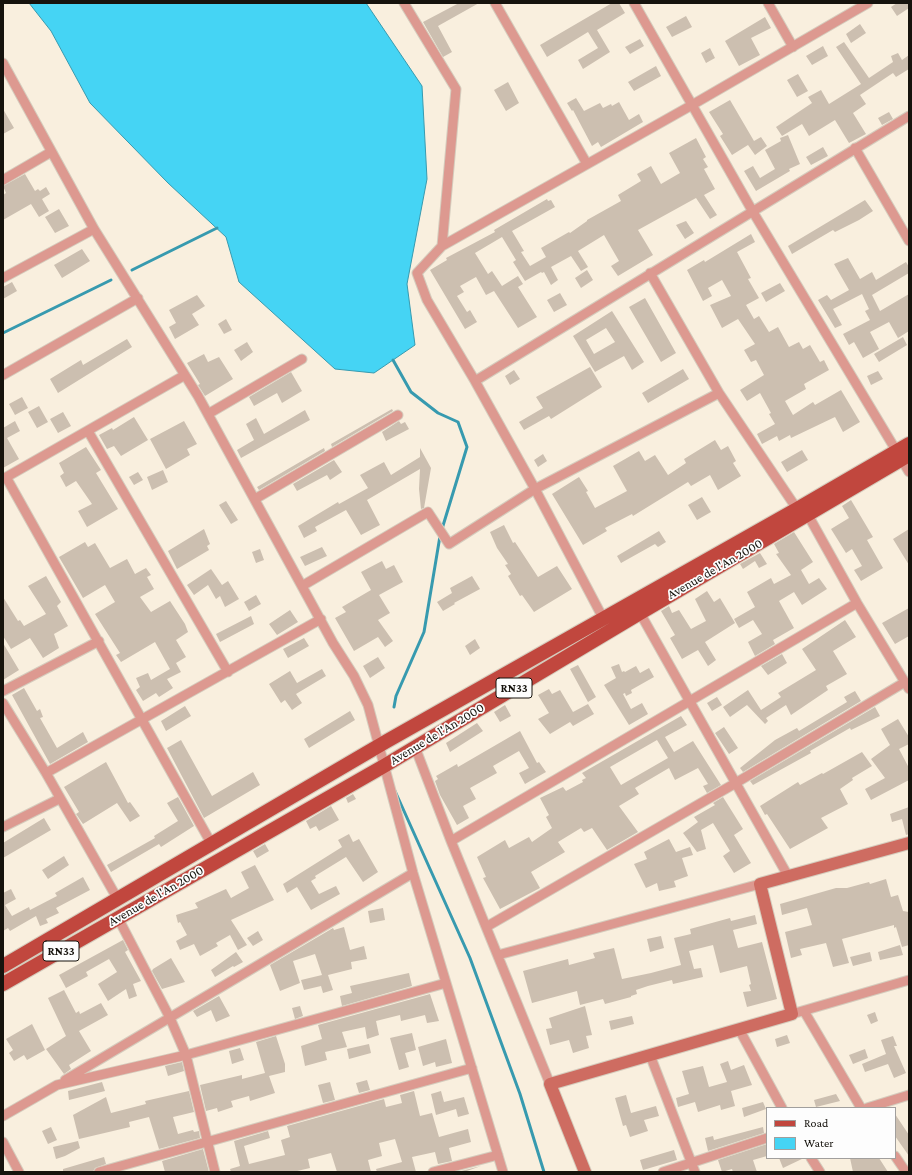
<!DOCTYPE html>
<html>
<head>
<meta charset="utf-8">
<style>
  body { margin:0 }
  #map { position:relative; width:912px; height:1175px; overflow:hidden; background:#f9efde; font-family:"Crimson Pro",serif }
  canvas { display:block }
  .frame { position:absolute; inset:0; border:4px solid #16130d; pointer-events:none }
  .legend { position:absolute; left:766px; top:1107px; width:130px; height:52px; box-sizing:border-box; background:#fdfdfd; border:1px solid #a19f9d; margin:0; padding:5px 7px; list-style:none; font-size:12px; color:#16130d }
  .legend li { display:flex; align-items:center; gap:8px; height:20px }
  .legend b { width:20px; border:1px solid #a19f9d }
</style>
</head>
<body>
<div id="map">
<canvas width="912" height="1175"></canvas>
<div class="frame"></div>
<ul class="legend">
<li><b style="height:5px;background:#c1473e"></b>Road</li>
<li><b style="height:11px;background:#45d4f4"></b>Water</li>
</ul>
</div>
<script>
const g = document.querySelector('canvas').getContext('2d');
g.lineJoin = 'round';
function fillPath(path, color) { g.fillStyle = color; g.fill(path, 'evenodd'); }
const toPath = rows => new Path2D(rows.map(r => 'M' + r).join(''));
function strokePath(path, color, width, dash) { g.strokeStyle = color; g.lineWidth = width; g.lineCap = dash ? 'butt' : 'round'; g.setLineDash(dash || []); g.stroke(path); }
function label(font, color, halo, rows, align = 'center') {
  g.font = font + ' "Crimson Pro",serif'; g.lineWidth = 3.5; g.setLineDash([]); g.textBaseline = 'middle'; g.strokeStyle = halo; g.fillStyle = color; for (const [text, x, y, turn = 0] of rows) {
    g.save(); g.translate(x, y); g.rotate((+turn || 0) * Math.PI / 180); g.textAlign = isNaN(turn) ? turn : align; if (halo) g.strokeText(text, 0, 0); g.fillText(text, 0, 0); g.restore();
  }
}
const water = toPath([
  [29,3,366,3,422,86,427,179,407,284,415,345,374,373,335,369,239,282,226,237,168,183,90,103,51,31,29,3]
]);
fillPath(water, '#45d4f4');
strokePath(water, '#379aaf', 1);
strokePath(toPath([
  [132,270,217,228],
  [3,333,111,280],
  [393,360,411,392,438,413,458,422,467,447,442,529],
  [394,707,396,696,424,632,440,536],
  [395,791,470,958,520,1094,544,1172]
]), '#379aaf', 3);
fillPath(toPath([
  [459,3,479,3,438,26,452,52,443,57,423,22],
  [612,3,619,3,625,13,597,30,610,52,583,69,578,60,598,48,588,32,547,57,540,45],
  [897,3,909,3,909,8,897,16,891,7],
  [686,16,692,27,672,37,666,27],
  [765,17,771,28,751,38,760,55,739,66,725,41],
  [860,24,866,33,851,43,846,34],
  [640,39,644,46,630,54,625,47],
  [844,42,869,78,893,62,891,56,898,53,902,60,909,55,909,69,896,77,893,73,860,95,866,104,853,113,866,134,849,143,835,120,809,136,802,124,782,136,776,127,812,103,808,97,821,90,829,104,861,84,836,47],
  [823,46,828,56,812,65,806,56],
  [710,48,715,58,706,63,701,53],
  [656,66,661,76,634,91,628,82],
  [798,74,808,91,797,97,787,80],
  [508,82,519,103,506,111,494,90],
  [576,98,584,111,600,103,603,108,611,104,612,106,619,102,629,120,639,114,643,122,601,147,598,142,592,146,573,110,572,111,567,103],
  [730,100,754,141,761,137,767,146,755,155,748,145,732,155,720,136,723,134,709,112],
  [3,109,14,128,3,134],
  [889,112,893,119,882,125,878,118],
  [788,135,800,164,789,169,790,171,756,191,744,171,753,166,760,178,775,169,765,150,781,141,780,138],
  [696,138,706,157,703,159,708,167,704,169,715,189,704,195,717,215,710,219,696,198,638,230,653,255,618,276,611,266,619,261,604,235,578,251,588,267,581,271,571,256,551,267,558,280,551,285,544,272,542,273,541,272,525,281,513,262,516,260,502,237,475,253,488,274,492,271,502,286,518,276,523,284,518,287,537,317,518,328,494,291,486,295,476,277,460,286,464,292,457,296,467,312,470,310,477,322,465,329,430,270,447,260,446,258,495,232,494,230,547,199,548,201,551,200,555,207,512,231,524,251,521,252,530,266,546,257,541,248,569,232,570,233,587,221,587,220,621,201,618,195,641,181,637,174,651,166,661,184,680,173,669,153],
  [823,147,828,156,811,165,806,157],
  [25,174,35,191,38,189,40,191,46,187,50,194,42,199,49,211,39,217,31,204,3,220,3,195,6,193,3,186],
  [865,200,873,211,859,220,835,232,833,230,792,254,788,246],
  [59,209,69,226,55,233,45,217],
  [686,221,694,233,685,239,676,225],
  [751,234,755,242,737,252,751,278,748,279,759,298,746,305,754,319,759,316,769,332,778,327,789,347,799,342,803,349,810,345,820,362,824,360,829,370,804,384,806,389,785,401,793,415,813,402,815,405,841,390,860,422,843,432,835,417,791,438,790,435,779,441,777,436,762,444,757,434,775,424,769,414,771,413,760,393,747,401,740,390,764,375,756,360,751,362,744,350,755,344,738,319,722,328,710,305,731,296,722,280,708,288,712,296,703,301,687,270,704,260,705,262],
  [82,249,90,261,62,278,54,265],
  [848,258,860,279,872,272,876,280,906,262,909,267,909,273,872,295,880,311,909,294,909,331,898,338,889,322,870,332,879,349,863,358,854,342,849,345,843,334,870,320,865,311,869,309,862,294,833,309,842,325,835,328,818,300,827,295,831,300,849,290,834,264],
  [587,270,593,280,581,288,575,278],
  [12,282,17,291,3,299,3,287],
  [780,283,785,291,766,302,761,293],
  [560,293,567,305,554,312,547,300],
  [197,295,205,306,192,314,199,325,175,339,169,327,176,323,169,310],
  [645,298,676,353,661,362,629,307],
  [612,311,644,362,632,370,624,356,595,372,573,336],
  [606,328,615,342,594,354,586,340],
  [226,319,232,330,224,334,218,324],
  [903,337,907,345,879,362,874,354],
  [127,339,132,347,58,393,50,379,81,360,83,365],
  [247,342,253,352,241,361,234,350],
  [204,354,208,362,219,357,233,379,205,396,198,385,200,384,187,363],
  [590,367,602,387,551,419,549,416,524,430,519,422,543,408,536,397],
  [683,369,689,379,648,403,642,393],
  [514,370,520,379,510,385,505,376],
  [878,371,883,379,871,385,867,376],
  [291,372,302,391,282,403,277,393,254,406,249,397],
  [22,397,28,408,15,415,9,404],
  [39,406,48,422,37,428,28,412],
  [392,409,393,411,332,447,331,444],
  [305,410,310,420,241,458,237,450,254,440,246,424,256,418,264,434],
  [63,412,71,426,58,433,50,419],
  [134,417,148,440,121,456,114,446,107,449,99,435,112,428,113,430],
  [15,421,20,431,7,438,19,459,3,468,3,428],
  [184,421,197,444,187,449,190,455,166,469,150,439],
  [399,421,401,424,405,422,409,429,386,441,382,432],
  [715,440,721,450,728,446,736,461,733,463,741,476,718,490,710,475,691,486,688,482,633,516,632,514,605,528,607,531,583,545,552,494,579,477,588,491,586,492,595,508,627,491,613,466,639,451,645,461,655,455,668,475,686,463,684,459],
  [86,447,101,470,96,473,118,509,87,527,78,511,92,504,76,481,66,487,60,476,64,473,59,463],
  [324,448,325,451,259,490,257,487],
  [420,448,431,468,424,508,421,509,419,489,420,469,367,500,380,525,361,535,346,510,315,527,317,531,304,538,298,526,338,502,339,504,368,488,360,475,384,462,391,475,420,457],
  [802,450,808,460,787,472,781,462],
  [543,454,547,461,538,467,534,460],
  [334,460,342,472,330,480,327,475,297,491,293,484],
  [163,470,168,482,152,490,147,477],
  [138,472,143,480,134,485,129,477],
  [702,497,711,512,697,520,688,505],
  [851,500,873,537,867,540,883,568,861,581,854,570,862,566,852,549,846,553,831,529,849,518,842,506],
  [226,501,238,520,231,524,219,505],
  [504,525,513,543,515,542,538,577,557,566,572,589,534,612,522,595,520,596,508,576,511,574,505,565,508,564,497,548,490,532],
  [204,529,210,544,207,546,209,550,177,569,168,551],
  [909,529,909,565,893,539],
  [659,531,666,542,658,547,655,544,621,563,617,556],
  [794,532,813,562,801,570,809,584,819,578,827,589,802,605,794,592,779,601,794,628,773,640,775,644,755,656,748,642,762,634,753,620,739,628,734,619,755,607,747,592,771,578,774,584,791,575,776,554,779,553,774,544],
  [85,542,88,547,95,543,110,568,127,559,135,574,146,568,151,575,147,577,154,589,140,597,151,612,170,601,185,624,188,632,176,640,186,657,176,663,181,672,167,679,173,688,159,697,156,693,143,701,136,690,140,687,136,678,148,673,151,680,170,669,155,642,121,662,116,655,120,653,95,614,115,602,105,585,83,598,59,557],
  [322,547,327,556,305,566,300,557],
  [260,549,264,560,256,563,252,552],
  [760,553,767,564,759,568,755,561,743,569,740,564],
  [382,561,386,569,394,565,403,582,379,595,390,613,378,620,393,641,385,647,378,637,354,651,335,618,346,612,342,607,371,590,361,572],
  [211,569,222,585,228,581,239,599,225,607,220,596,216,599,208,585,194,595,187,585],
  [46,576,61,602,57,606,68,626,54,634,59,648,43,658,30,638,11,649,3,636,3,597,18,621,20,620,24,626,46,614,28,586],
  [472,576,480,589,454,603,455,604,443,611,437,602,452,593,450,588],
  [707,591,714,602,720,598,735,623,705,642,716,660,708,666,698,650,682,659,670,638,675,635,661,611,669,606,672,613,679,610,691,629,706,621,695,599],
  [256,595,261,604,249,611,244,602],
  [909,608,909,636,895,644,882,623],
  [290,610,298,622,277,635,269,624],
  [251,616,254,624,220,642,216,634],
  [845,620,856,637,833,651,847,674,826,686,828,690,791,715,786,705,766,718,768,721,765,724,747,705,730,717,723,707,748,690,761,710,781,697,778,693,816,670,802,649],
  [304,638,309,646,288,658,283,649],
  [475,639,480,648,470,655,465,646],
  [3,643,19,670,3,680],
  [782,654,787,663,768,675,761,666],
  [378,657,385,668,370,678,363,666],
  [619,664,622,672,624,671,625,672,636,666,640,673,649,668,654,677,631,690,632,693,626,696,625,693,623,694,631,709,642,703,648,714,629,725,604,685,616,678,611,667],
  [578,665,596,697,588,702,570,669],
  [322,669,326,676,296,694,302,703,292,710,285,700,281,703,269,684,290,671,297,683],
  [24,688,37,711,40,709,43,717,40,718,57,748,83,732,88,742,50,764,12,695],
  [549,689,552,694,560,690,573,712,588,704,594,714,573,726,570,722,550,734,538,719,549,713,538,695],
  [855,691,861,701,743,772,740,768,775,740,797,728,799,731,847,702,844,697],
  [717,697,722,705,712,711,707,703],
  [505,705,511,716,500,722,494,712],
  [185,706,191,716,166,731,161,721],
  [875,707,880,716,851,730,850,728,810,751,811,753,753,785,750,781],
  [350,711,355,720,309,748,304,739],
  [681,716,687,725,665,737,674,752,693,741,721,785,707,793,703,786,708,784,698,768,675,780,669,768,635,788,639,794,619,806,638,832,607,850,592,828,584,832,581,828,558,842,565,852,531,872,540,888,500,909,483,878,486,877,477,857,505,840,509,848,529,837,532,842,552,828,546,817,549,815,540,798,563,787,566,791,583,782,582,780,586,778,582,773],
  [657,740,668,758,621,785,610,767],
  [898,719,909,737,909,744,899,749,909,768,909,780,871,800,865,789,885,778,871,759,890,745,881,729],
  [477,723,483,731,450,752,446,743],
  [724,727,738,748,729,754,715,733],
  [520,731,537,763,539,762,546,772,525,784,519,773,529,768,519,751,493,766,497,773,470,788,476,799,463,806,469,818,457,825,440,795,435,781,438,779,436,776,457,764,458,767],
  [181,740,212,796,253,772,260,785,204,818,167,748],
  [862,752,872,766,852,778,853,780,840,789,848,804,821,818,828,828,790,849,767,814,765,815,760,806,798,782,800,785,822,773,823,774],
  [106,762,128,803,130,802,140,816,130,822,117,803,83,824,76,814,79,812,64,787],
  [353,794,356,799,348,803,346,798],
  [178,797,194,826,161,847,159,844,111,872,107,865,155,838,154,836,178,821,167,803],
  [723,797,743,829,734,835,751,863,734,873,723,856,730,851,713,823,701,830,706,849,697,852,683,833,698,822,694,817,715,805,713,803],
  [331,806,339,820,319,831,316,826,310,829,306,821],
  [909,807,909,834,906,835,902,819,892,822,890,814],
  [44,818,51,830,3,858,3,843],
  [349,834,353,842,359,839,378,872,363,882,346,857,315,876,316,878,311,881,319,894,336,886,340,894,311,910,297,887,287,893,283,884,342,847,338,840],
  [669,839,676,852,690,847,693,855,682,858,688,876,674,881,676,887,659,891,657,883,646,888,634,864,647,859,644,852],
  [265,844,269,851,257,858,253,851],
  [64,856,69,865,48,879,42,870],
  [255,865,274,900,231,920,247,945,238,950,230,935,216,943,218,946,200,956,194,944,180,950,176,941,187,935,180,922,178,923,176,915,198,908,195,903,226,889,231,898,249,888,241,872],
  [83,877,90,890,56,908,59,913,46,919,48,923,40,926,36,916,10,931,8,928,3,931,3,893,11,889,16,899,5,905,12,916,29,907,30,910,57,896,55,893],
  [886,879,891,897,898,895,903,911,909,912,909,945,902,947,896,927,894,928,894,925,842,939,849,963,833,967,826,943,800,949,802,955,791,958,785,932,812,925,807,908,782,915,780,904,836,888,847,888,869,882,870,884],
  [383,908,385,920,370,923,368,911],
  [755,915,757,924,733,930,738,948,762,942,777,999,747,1007,743,992,751,991,749,985,751,984,747,966,720,973,713,945,689,951,694,969,701,968,703,977,673,984,672,980,648,986,636,990,637,994,631,996,631,997,605,1004,603,999,580,1005,577,991,532,1003,523,971,568,959,569,965,595,958,593,953,614,948,622,979,651,973,681,965,674,938,691,934,690,929,730,918,731,921],
  [344,927,350,950,364,946,367,959,351,962,352,969,328,975,333,990,323,993,321,986,304,990,301,980,322,975,315,954,293,961,300,983,280,991,270,965,333,928,334,930],
  [258,931,263,940,253,946,247,938],
  [661,936,664,948,650,952,647,939],
  [123,940,128,950,125,952,141,981,133,984,137,996,129,999,126,989,108,1001,98,984,117,972,109,959,86,972,88,976,66,988,59,975],
  [900,945,903,955,880,960,878,952],
  [236,952,243,962,234,967,233,966,215,977,211,970],
  [870,952,872,961,853,966,850,957],
  [171,958,185,982,162,989,152,971,153,969],
  [409,973,412,986,342,1006,340,996,352,993,350,986],
  [64,990,76,1013,79,1011,80,1014,101,1003,108,1015,79,1031,91,1051,69,1065,71,1069,64,1074,46,1049,66,1036,48,998],
  [430,994,439,1021,427,1023,425,1015,401,1021,400,1015,376,1021,379,1035,367,1039,365,1027,342,1032,347,1047,325,1052,327,1060,305,1066,301,1046,322,1039,318,1025],
  [219,996,230,1016,216,1022,211,1010,197,1017,193,1011],
  [300,1006,303,1016,295,1019,292,1008],
  [585,1006,592,1035,586,1036,589,1048,573,1053,569,1040,550,1045,546,1029,552,1028,549,1018],
  [875,1012,878,1021,871,1024,867,1015],
  [632,1016,634,1024,611,1030,609,1021],
  [32,1024,45,1050,27,1060,24,1055,14,1061,9,1053,13,1050,6,1039],
  [412,1033,416,1050,405,1053,409,1067,399,1070,390,1038],
  [787,1035,790,1043,777,1047,775,1039],
  [276,1036,285,1064,285,1072,269,1076,275,1093,250,1101,249,1096,231,1101,233,1107,218,1112,217,1108,206,1111,200,1085,242,1075,242,1079,265,1073,256,1042],
  [893,1036,897,1046,894,1046,906,1073,894,1078,888,1064,865,1072,862,1064,886,1054,881,1040],
  [446,1039,452,1063,436,1067,435,1062,423,1066,418,1047],
  [369,1044,371,1053,349,1059,347,1049],
  [240,1048,244,1060,232,1064,229,1051],
  [865,1049,868,1058,853,1064,849,1055],
  [728,1061,731,1070,744,1065,752,1085,731,1091,735,1106,721,1110,720,1105,698,1112,695,1102,678,1107,676,1098,689,1094,682,1071,703,1066,709,1087,727,1082,720,1064],
  [182,1062,184,1071,168,1076,165,1066],
  [367,1080,370,1090,359,1093,356,1083],
  [102,1082,105,1091,69,1100,68,1091],
  [330,1082,335,1100,323,1103,318,1085],
  [189,1091,194,1112,173,1117,178,1134,193,1130,194,1132,199,1131,200,1138,159,1149,149,1117,129,1122,130,1127,79,1139,73,1115,106,1097,111,1113,146,1104,145,1101],
  [414,1091,420,1116,432,1113,439,1137,468,1129,471,1142,449,1148,452,1161,438,1164,435,1152,412,1157,416,1172,377,1172,376,1169,402,1162,395,1139,379,1143,382,1156,368,1160,371,1172,337,1172,331,1153,308,1159,310,1168,293,1172,231,1172,230,1169,240,1166,234,1141,268,1131,270,1138,244,1146,249,1164,285,1155,281,1140,290,1137,287,1126,384,1099,386,1107,402,1103,400,1095],
  [441,1091,444,1102,464,1097,469,1114,458,1117,456,1109,436,1115,431,1094],
  [836,1094,840,1101,816,1107,814,1100],
  [626,1095,631,1113,656,1106,659,1116,644,1120,648,1131,630,1137,626,1125,623,1126,615,1098],
  [763,1102,766,1109,744,1117,742,1108],
  [895,1114,909,1135,909,1156,895,1136],
  [51,1127,57,1140,48,1144,42,1131],
  [763,1127,764,1133,708,1151,705,1138,713,1136,714,1140],
  [78,1141,80,1148,65,1156,56,1159,53,1147],
  [767,1144,767,1156,753,1160,757,1172,733,1172,732,1169,722,1172,718,1160],
  [203,1149,209,1172,165,1172,162,1161],
  [674,1150,677,1160,643,1170,640,1160],
  [104,1157,106,1164,95,1168,93,1172,63,1172,63,1169],
  [779,1158,804,1158,783,1168],
  [850,1158,879,1158,888,1172,853,1172],
  [481,1166,464,1172,457,1172]
]), '#ccbfb0');
const street = toPath([
  [404,3,456,89,442,246,417,273,427,300,475,381,535,489,603,618],
  [495,3,587,164],
  [634,3,753,212,909,472],
  [768,3,793,47],
  [3,63,94,229,198,396,333,643,354,676,368,705,413,873,503,1172],
  [855,148,909,241],
  [3,180,51,152],
  [442,246,692,105,868,3],
  [650,273,719,393,797,509],
  [3,278,94,229],
  [3,375,138,298],
  [475,381,909,116],
  [208,414,302,359],
  [88,431,228,672],
  [6,477,211,843],
  [3,479,185,375],
  [255,499,398,415],
  [808,515,857,603,909,689],
  [302,586,428,512,449,544,535,489,719,393],
  [640,613,788,876],
  [3,691,99,641],
  [3,703,46,773,117,898],
  [415,747,451,841,550,1084],
  [46,773,321,619],
  [3,827,59,799],
  [451,841,857,603],
  [118,918,170,1018,186,1055,215,1172],
  [486,927,734,784,905,682],
  [498,955,760,884],
  [804,1011,861,1108],
  [792,1014,909,980],
  [739,1029,782,1108],
  [650,1055,695,1172],
  [65,1080,413,873],
  [867,1108,909,1095],
  [3,1116,57,1085,186,1055,446,983],
  [3,1142,19,1172],
  [895,1156,906,1172],
  [811,1158,820,1172],
  [99,1172,472,1068],
  [433,1172,498,1155],
  [663,1172,767,1138]
]);
const secondary = toPath([
  [585,1172,550,1084,792,1014,760,884,909,843]
]);
const primary = toPath([
  [3,966,387,741,797,509,909,444],
  [3,984,384,766,640,613,909,455]
]);
strokePath(street, '#d5ccbd', 11);
strokePath(secondary, '#d5ccbd', 14);
strokePath(primary, '#d5ccbd', 16);
strokePath(street, '#dd9990', 9);
strokePath(secondary, '#ce6c61', 12);
strokePath(primary, '#c1473e', 14);
for (const [x, y, w] of [
  [514,688,36],
  [61,951,36]
]) { const box = new Path2D(); box.roundRect(x - w / 2, y - 10, w, 20, 3); g.fillStyle = '#fdfdfd'; g.fill(box); strokePath(box, '#16130d', 1); }
label('bold 12px', '#16130d', null, [
  ["RN33",514,688],
  ["RN33",61,951]
]);
label('13px', '#16130d', '#fdfdfd', [
  ["Avenue de l'An 2000",715,569,-30],
  ["Avenue de l'An 2000",437,734,-31],
  ["Avenue de l'An 2000",156,896,-30]
]);
</script>
</body>
</html>
